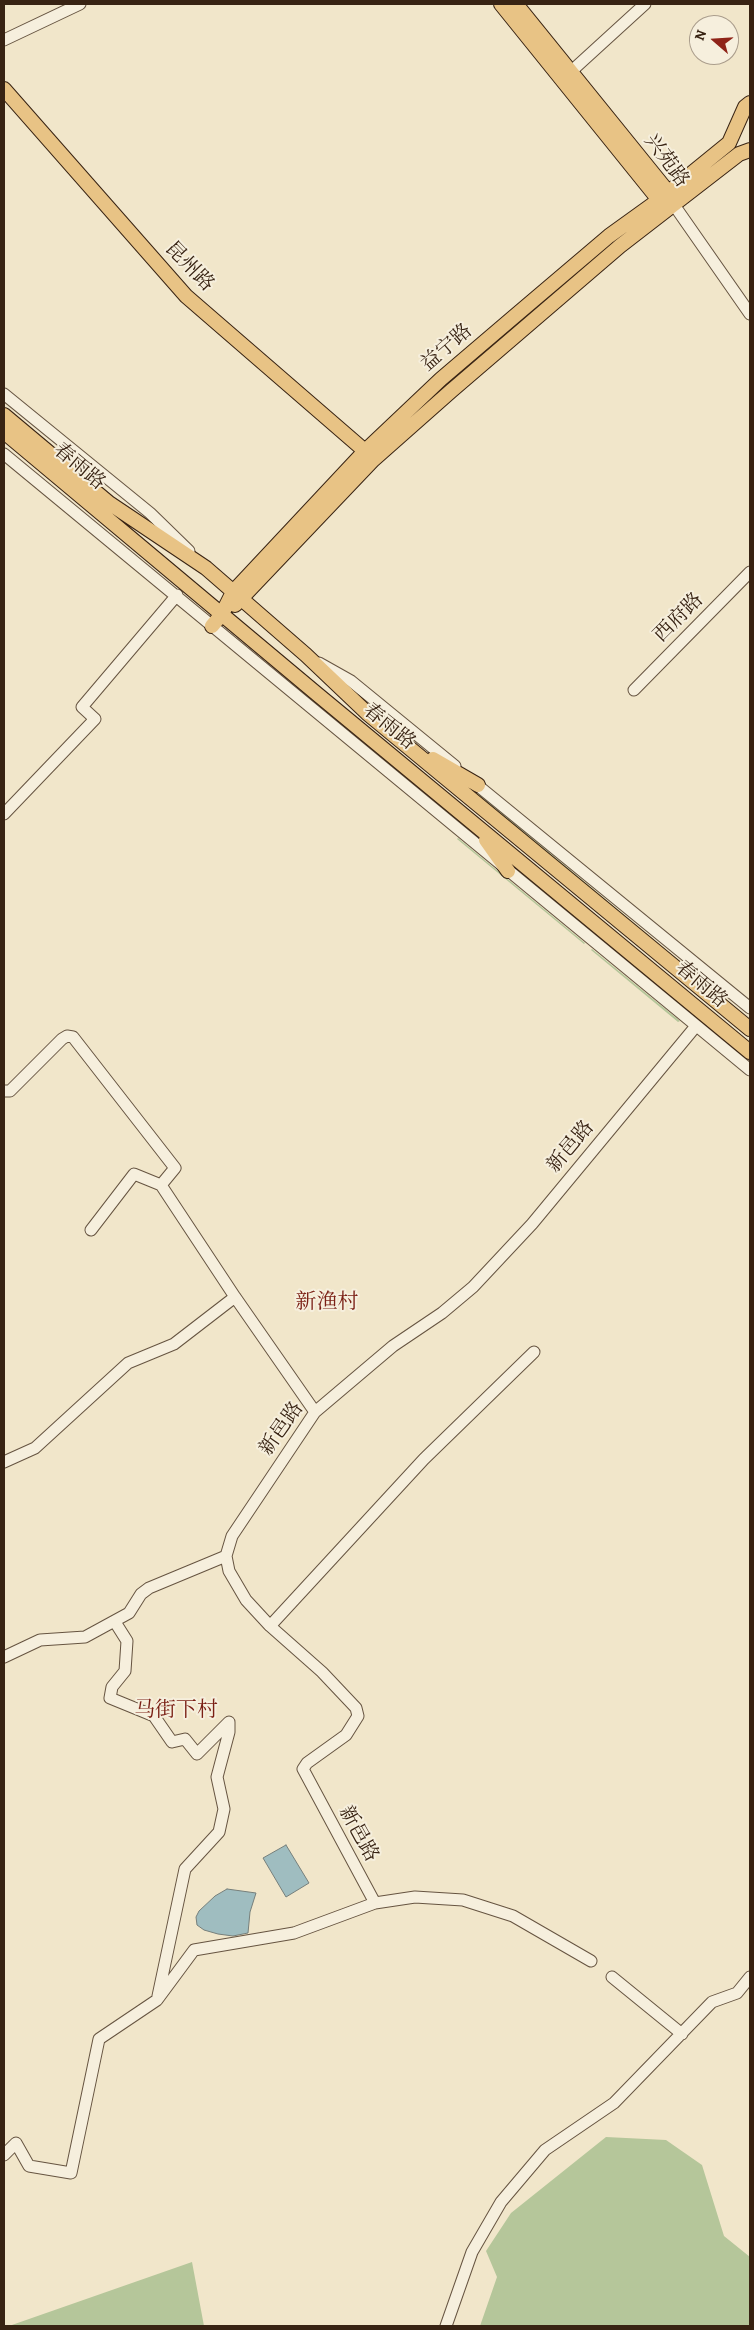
<!DOCTYPE html>
<html>
<head>
<meta charset="utf-8">
<style>
  body { margin:0 }
  #map { position:relative; width:754px; height:2330px; overflow:hidden; background:#f1e6ca; font-family:Alegreya,serif }
  canvas { display:block }
  .frame { position:absolute; inset:0; border:5px solid #382313; pointer-events:none }
  .north { position:absolute; left:689px; top:15px; width:50px; height:50px; box-sizing:border-box; background:#f6efdd; border:1px solid #aa9d8c; border-radius:50%; rotate:289deg; font-size:14px; font-weight:700; line-height:20px; text-align:center; color:#382313 }
  .north::after { content:''; display:block; margin:auto; width:18px; height:22px; background:#8f2418; clip-path:polygon(50% 0,100% 100%,50% 72%,0 100%) }
</style>
</head>
<body>
<div id="map">
<canvas width="754" height="2330"></canvas>
<div class="frame"></div>
<div class="north">N</div>
</div>
<script>
const g = document.querySelector('canvas').getContext('2d');
g.lineJoin = 'round';
function fillPath(path, color) { g.fillStyle = color; g.fill(path, 'evenodd'); }
const toPath = rows => new Path2D(rows.map(r => 'M' + r).join(''));
function strokePath(path, color, width, dash) { g.strokeStyle = color; g.lineWidth = width; g.lineCap = dash ? 'butt' : 'round'; g.setLineDash(dash || []); g.stroke(path); }
function label(font, color, halo, rows, align = 'center') {
  g.font = font + ' Alegreya,"Noto Serif SC",serif'; g.lineWidth = 4; g.setLineDash([]); g.textBaseline = 'middle'; g.strokeStyle = halo; g.fillStyle = color; for (const [text, x, y, turn = 0] of rows) {
    g.save(); g.translate(x, y); g.rotate((+turn || 0) * Math.PI / 180); g.textAlign = isNaN(turn) ? turn : align; if (halo) g.strokeText(text, 0, 0); g.fillText(text, 0, 0); g.restore();
  }
}
fillPath(toPath([
  [257,656,467,827,479,841],
  [459,781,477,792,713,989,711,990],
  [458,838,585,943,584,944,457,839],
  [513,865,688,1009,687,1012,512,867],
  [592,949,680,1021,678,1022,591,950],
  [606,2137,666,2140,702,2165,724,2236,750,2257,750,2326,480,2326,497,2277,486,2251,511,2213],
  [192,2262,204,2326,9,2326]
]), '#b5c69a');
const water = toPath([
  [286,1845,309,1883,286,1897,263,1858,286,1845],
  [227,1889,256,1893,250,1912,248,1933,233,1936,218,1934,204,1930,197,1925,196,1917,199,1911,215,1896,227,1889]
]);
fillPath(water, '#9fbdc0');
strokePath(water, '#767f7b', 1);
const minor = toPath([
  [4,40,80,4],
  [565,77,645,4],
  [674,205,750,314],
  [4,394,150,513,189,551],
  [4,454,750,1070],
  [319,663,351,681,455,766],
  [634,690,750,572],
  [471,780,750,1008],
  [4,814,95,719,82,707,177,595],
  [4,1091,10,1091,62,1039,67,1036,73,1037,175,1168,161,1185],
  [91,1230,134,1174,161,1185,235,1297,315,1412],
  [4,1462,35,1448,128,1363,174,1344,235,1297],
  [115,1622,127,1641,125,1671,112,1687,110,1698,154,1716,172,1742,185,1739,197,1754,229,1722,229,1732,217,1777,224,1809,219,1832,185,1869,158,1996],
  [270,1626,424,1459,534,1352],
  [4,1657,40,1640,85,1637,129,1613,141,1594,149,1588,226,1556],
  [375,1903,303,1769,307,1763,346,1735,358,1716,356,1708,322,1672,270,1626,246,1600,229,1571,226,1556,232,1536,315,1412,393,1346,442,1313,473,1287,532,1224,696,1026],
  [612,1977,682,2034],
  [4,2155,16,2143,29,2166,71,2173,99,2039,157,2000,194,1950,294,1933,375,1903,415,1897,463,1900,513,1916,591,1961],
  [446,2326,472,2252,501,2202,545,2150,614,2103,712,2002,737,1993,750,1977]
]);
const major = toPath([
  [501,4,659,200,666,202],
  [516,4,668,192,672,200],
  [4,89,186,296,365,451],
  [4,415,109,503,206,568,306,655,367,713,750,1029],
  [4,432,317,694,750,1052],
  [235,605,373,460,451,391,620,246,739,154,750,150],
  [212,626,222,614,233,592,365,451,441,379,516,315,609,236,659,200,729,143,745,107,750,103],
  [433,759,478,785],
  [486,840,508,871]
]);
strokePath(minor, '#665441', 13);
strokePath(major, '#382313', 16);
strokePath(minor, '#f6efdd', 11);
strokePath(major, '#e8c385', 14);
label('20px', '#382313', '#f6efdd', [
  ["兴苑路",666,161,54],
  ["昆州路",189,267,46],
  ["益宁路",447,348,-41],
  ["春雨路",79,467,40],
  ["西府路",679,618,-45],
  ["春雨路",389,727,39],
  ["春雨路",701,985,40],
  ["新邑路",571,1147,-50],
  ["新邑路",282,1429,-55],
  ["新邑路",358,1834,61]
]);
label('21px', '#7a1f14', '#f6efdd', [
  ["新渔村",327,1303],
  ["马街下村",176,1711]
]);
</script>
</body>
</html>
